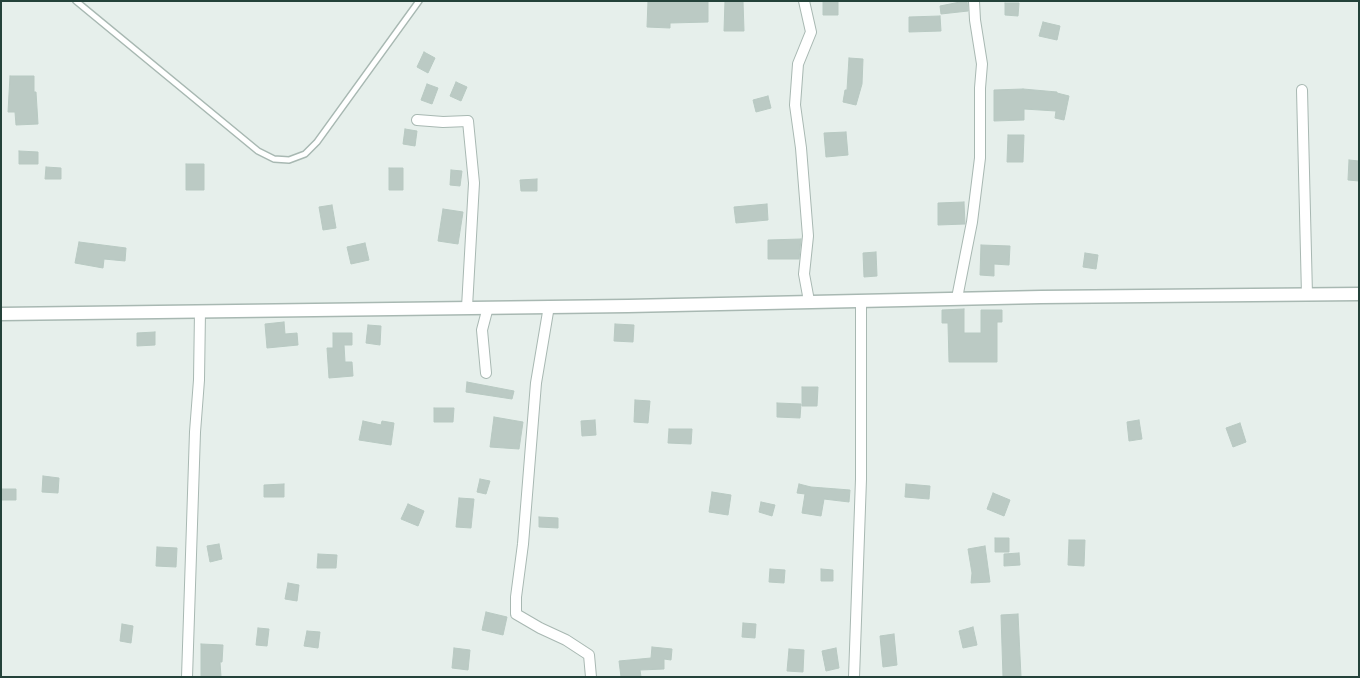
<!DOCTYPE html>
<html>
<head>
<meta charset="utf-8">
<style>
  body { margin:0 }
  #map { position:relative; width:1360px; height:678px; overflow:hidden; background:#e6efeb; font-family:"Varela Round",sans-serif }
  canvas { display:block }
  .frame { position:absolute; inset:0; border:2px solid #24423a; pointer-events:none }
</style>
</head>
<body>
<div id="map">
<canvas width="1360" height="678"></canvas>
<div class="frame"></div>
</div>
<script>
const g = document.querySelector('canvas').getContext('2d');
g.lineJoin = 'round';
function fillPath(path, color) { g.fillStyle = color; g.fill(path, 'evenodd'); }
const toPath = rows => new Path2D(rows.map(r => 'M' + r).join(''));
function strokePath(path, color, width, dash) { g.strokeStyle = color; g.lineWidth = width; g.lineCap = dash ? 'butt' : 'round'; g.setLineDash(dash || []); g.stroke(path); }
const building = toPath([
  [648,1,708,1,708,22,670,23,670,28,647,27,648,1],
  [725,1,743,1,744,31,724,31,725,1],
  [823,1,838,1,838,15,823,15,823,1],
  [965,1,967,1,968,11,941,14,940,6,965,1],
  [1005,3,1019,3,1018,16,1005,15,1005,3],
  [940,16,941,31,909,32,909,17,940,16],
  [1043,22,1060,26,1057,40,1039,36,1043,22],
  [424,52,435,58,428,73,417,67,424,52],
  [849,58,863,59,862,84,856,105,843,102,845,90,847,90,849,58],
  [10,76,34,76,34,92,36,92,38,124,16,125,15,112,8,112,10,76],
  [456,82,467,87,461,101,450,96,456,82],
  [427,84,438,88,432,104,421,100,427,84],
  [1023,89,1057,92,1057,93,1069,96,1064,120,1055,118,1056,111,1024,109,1024,120,994,121,994,90,1023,89],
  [768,96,771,108,756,112,753,100,768,96],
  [405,129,417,131,415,146,403,144,405,129],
  [846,132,848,155,826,157,824,133,846,132],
  [1008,135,1024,135,1023,162,1007,162,1008,135],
  [19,151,38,152,38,164,19,164,19,151],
  [1349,160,1359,161,1359,181,1348,180,1349,160],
  [186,164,204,164,204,190,186,190,186,164],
  [46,167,61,168,61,179,45,179,46,167],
  [389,168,403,168,403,190,389,190,389,168],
  [451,170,462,171,460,186,450,185,451,170],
  [537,179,537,191,521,191,520,180,537,179],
  [964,202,965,224,938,225,938,203,964,202],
  [767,204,768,220,736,223,734,207,767,204],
  [332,205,336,228,323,230,319,207,332,205],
  [443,209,463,212,458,244,438,241,443,209],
  [801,239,799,259,768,259,768,240,801,239],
  [79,242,126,248,125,261,104,259,103,268,75,263,79,242],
  [365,243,369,260,351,264,347,247,365,243],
  [981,245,1010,246,1009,265,994,264,994,276,980,275,981,245],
  [876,252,877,276,864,277,863,253,876,252],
  [1085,253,1098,255,1096,269,1083,267,1085,253],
  [964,309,964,333,981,333,981,310,1002,310,1002,322,997,322,997,362,949,362,948,323,942,323,942,310,964,309],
  [284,322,285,334,297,333,298,345,267,348,265,324,284,322],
  [615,324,634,325,633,342,614,341,615,324],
  [368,325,381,326,380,345,366,343,368,325],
  [155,332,155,345,137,346,137,333,155,332],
  [333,333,352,333,352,345,344,345,345,362,352,362,353,376,329,378,327,348,333,348,333,333],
  [467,382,514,391,512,399,466,392,467,382],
  [802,387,818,387,817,406,802,406,802,387],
  [635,400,650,401,648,423,634,422,635,400],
  [777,403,801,404,800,418,777,417,777,403],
  [434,408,454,408,453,422,434,422,434,408],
  [494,417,523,422,519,449,490,447,494,417],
  [595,420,596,435,582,436,581,421,595,420],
  [1139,420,1142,439,1129,441,1127,422,1139,420],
  [363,421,381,425,382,421,394,423,391,445,359,440,363,421],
  [1240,423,1246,442,1233,447,1226,428,1240,423],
  [669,429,692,429,691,444,668,443,669,429],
  [43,476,59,478,58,493,42,492,43,476],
  [480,479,490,481,486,494,477,492,480,479],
  [284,484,284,497,264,497,264,485,284,484],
  [799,484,811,487,850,490,849,502,824,499,821,516,802,513,805,494,797,493,799,484],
  [906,484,930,486,929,499,905,497,906,484],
  [1,489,16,489,16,500,1,500,1,489],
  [712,492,731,495,728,515,709,512,712,492],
  [993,493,1010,500,1004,516,987,509,993,493],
  [459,498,474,499,471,528,456,527,459,498],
  [761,502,775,505,772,516,759,512,761,502],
  [408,504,424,511,418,526,401,519,408,504],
  [539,517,558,518,558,528,539,527,539,517],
  [995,538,1009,538,1009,552,995,552,995,538],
  [1069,540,1085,540,1084,566,1068,565,1069,540],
  [219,544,222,559,210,562,207,546,219,544],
  [985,546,990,582,971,583,972,573,968,549,985,546],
  [157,547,177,548,176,567,156,566,157,547],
  [1019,553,1020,565,1004,566,1004,554,1019,553],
  [318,554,337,555,336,568,317,568,318,554],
  [770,569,785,570,784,583,769,582,770,569],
  [821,569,833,570,833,581,821,581,821,569],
  [288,583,299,585,297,601,285,599,288,583],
  [486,612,507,617,503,635,482,630,486,612],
  [1018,614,1021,677,1003,677,1001,615,1018,614],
  [743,623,756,624,755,638,742,637,743,623],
  [122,624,133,626,131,643,120,641,122,624],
  [973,627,977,645,963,648,959,631,973,627],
  [258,628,269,629,267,646,256,645,258,628],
  [307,631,320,632,318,648,304,646,307,631],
  [894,634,897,665,883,667,880,636,894,634],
  [201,644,223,645,222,662,220,662,221,677,201,677,201,644],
  [652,647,672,649,671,660,664,659,664,669,640,670,641,677,621,677,619,661,651,658,652,647],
  [454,648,470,650,468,670,452,668,454,648],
  [836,648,839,668,826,671,822,651,836,648],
  [789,649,804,650,803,672,787,671,789,649]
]);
fillPath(building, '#bbcac4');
strokePath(building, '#b8c9c2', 1);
const service = toPath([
  [76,1,258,151,274,159,289,160,305,154,317,142,419,1]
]);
const minor = toPath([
  [804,1,811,32,798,64,795,105,801,148,808,236,804,274,809,301],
  [1302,90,1307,295],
  [417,120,443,122,468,121,474,183,467,307],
  [957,298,972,222,980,158,980,88,982,64,975,20,974,1],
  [549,306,536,383,523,544,516,597,516,614,540,628,566,640,589,655,591,677],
  [486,373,482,330,488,307],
  [187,677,195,432,199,380,200,311],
  [854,677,861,479,861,300]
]);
const tertiary = toPath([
  [1,314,628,306,1041,297,1359,294]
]);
strokePath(service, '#a8b8b2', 8);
strokePath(minor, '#a8b8b2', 12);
strokePath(tertiary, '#a8b8b2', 15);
strokePath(service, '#fff', 5);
strokePath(minor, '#fff', 10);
strokePath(tertiary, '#fff', 12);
</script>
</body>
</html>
